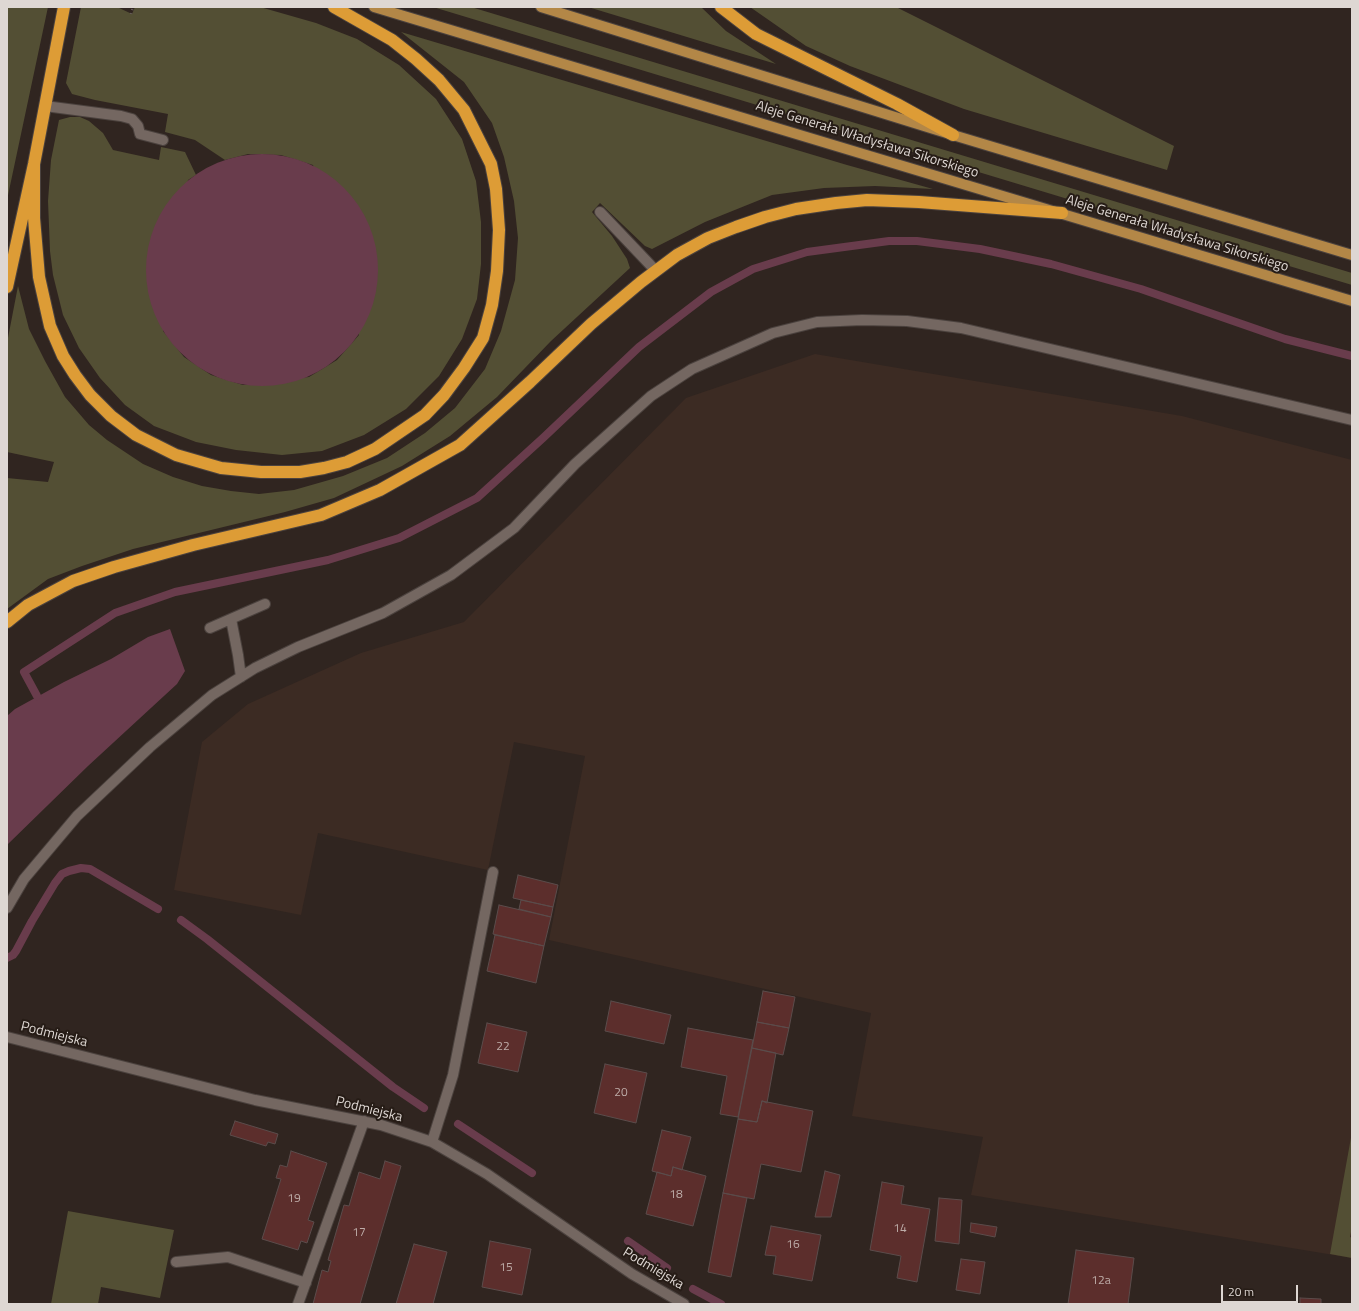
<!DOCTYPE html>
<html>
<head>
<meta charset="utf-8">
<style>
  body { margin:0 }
  #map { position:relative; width:1359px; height:1311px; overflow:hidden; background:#302520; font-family:"Titillium Web",sans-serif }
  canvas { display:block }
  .frame { position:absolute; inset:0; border:8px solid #ded7d3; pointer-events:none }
  .scale { position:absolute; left:1221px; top:1285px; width:77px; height:18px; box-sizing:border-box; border:2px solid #ded7d3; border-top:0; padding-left:5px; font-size:12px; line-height:14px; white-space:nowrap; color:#ded7d3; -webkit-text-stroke:3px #261c16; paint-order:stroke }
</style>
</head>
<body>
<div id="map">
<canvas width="1359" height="1311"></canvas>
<div class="frame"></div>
<div class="scale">20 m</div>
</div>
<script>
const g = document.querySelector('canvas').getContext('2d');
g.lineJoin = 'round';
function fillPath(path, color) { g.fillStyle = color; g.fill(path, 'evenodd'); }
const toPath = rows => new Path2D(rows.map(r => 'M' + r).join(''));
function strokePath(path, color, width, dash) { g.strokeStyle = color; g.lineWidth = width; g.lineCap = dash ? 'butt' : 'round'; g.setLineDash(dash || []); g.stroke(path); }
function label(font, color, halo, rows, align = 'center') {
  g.font = font + ' "Titillium Web",sans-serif'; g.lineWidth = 4; g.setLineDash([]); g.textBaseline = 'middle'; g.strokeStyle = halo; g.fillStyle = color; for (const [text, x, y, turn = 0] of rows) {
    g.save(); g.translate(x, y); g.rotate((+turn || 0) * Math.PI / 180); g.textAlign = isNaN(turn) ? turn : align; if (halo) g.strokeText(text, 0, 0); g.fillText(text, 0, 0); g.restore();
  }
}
fillPath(toPath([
  [815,354,1182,416,1352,460,1352,1258,971,1195,983,1137,852,1116,871,1013,549,940,585,756,514,742,488,870,318,833,301,915,174,890,202,742,248,704,361,653,464,622,686,398]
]), '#3c2b23');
fillPath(toPath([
  [7,7,48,7,7,200],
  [81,7,117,7,132,14,135,7,260,7,316,23,357,39,399,65,436,99,462,139,476,181,481,222,481,264,477,299,462,339,439,376,406,409,364,435,322,451,282,455,236,450,196,442,154,426,125,405,100,378,79,348,63,315,53,275,50,251,48,201,51,160,59,120,70,117,80,117,89,121,103,133,113,150,159,160,161,147,185,152,196,175,188,180,163,331,184,357,211,375,243,385,309,377,337,360,359,335,313,165,281,155,248,154,225,160,195,140,165,132,168,114,95,100,72,94,66,83],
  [433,7,471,7,1352,273,1352,285],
  [588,7,701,7,726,31,776,64],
  [750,7,896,7,1174,146,1167,170,964,109,850,66,806,46],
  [401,32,847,165,933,189,875,186,824,188,772,195,705,222,652,249,645,246,600,203,592,212,612,236,627,259,630,268,551,341,497,397,450,436,402,466,334,498,285,512,133,549,82,566,48,579,7,609,7,478,48,482,54,462,7,452,7,343,18,286,29,329,45,361,65,397,89,425,107,440,143,464,173,477,202,486,231,491,259,494,294,490,343,476,387,458,425,433,455,408,485,369,501,331,515,280,518,238,514,201,504,157,492,123,464,82],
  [1352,1132,1352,1227,1350,1237,1352,1238,1352,1258,1330,1254],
  [68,1211,174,1230,160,1298,101,1287,98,1304,51,1304]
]), '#534f34');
fillPath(toPath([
  '146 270a116 116 0 1 1 232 0a116 116 0 1 1-232 0Z',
  [170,629,185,671,177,684,88,766,7,845,7,716,15,709,64,682,111,659,148,637]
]), '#693c4c');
strokePath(toPath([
  [37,696,24,672,115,613,175,592,328,560,399,538,477,498,543,438,639,347,711,292,753,269,807,252,889,241,917,241,980,249,1051,264,1141,289,1285,339,1352,356],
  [181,920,207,939,393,1087,424,1108],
  [7,958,13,955,16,951,32,921,55,883,62,874,69,871,81,868,90,869,158,909],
  [458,1124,532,1173],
  [628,1241,667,1268],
  [693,1289,721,1304]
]), '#693c4c', 8);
const building = toPath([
  [518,875,558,885,553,907,513,898,518,875],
  [521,900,553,907,551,917,519,909,521,900],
  [499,905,551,917,544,946,493,934,499,905],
  [495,935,544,946,536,983,487,971,495,935],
  [763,991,795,997,789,1028,757,1022,763,991],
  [611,1001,671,1015,664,1044,605,1031,611,1001],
  [757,1022,789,1028,783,1055,752,1048,757,1022],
  [487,1023,527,1032,518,1072,478,1063,487,1023],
  [688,1028,753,1040,738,1117,720,1114,727,1076,681,1067,688,1028],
  [752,1048,776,1053,767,1103,762,1101,757,1122,738,1119,752,1048],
  [605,1064,647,1073,636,1123,594,1113,605,1064],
  [762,1101,813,1111,801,1172,761,1164,754,1199,723,1193,738,1119,757,1122,762,1101],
  [235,1121,278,1134,275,1144,268,1142,266,1146,230,1135,235,1121],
  [662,1130,691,1137,682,1170,673,1167,671,1176,652,1171,662,1130],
  [291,1151,327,1163,308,1220,314,1222,307,1243,301,1241,298,1250,262,1239,281,1179,276,1178,280,1165,287,1167,291,1151],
  [385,1161,401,1166,360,1304,313,1304,322,1270,328,1272,331,1261,328,1260,344,1205,349,1206,359,1172,380,1179,385,1161],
  [673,1167,706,1176,693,1226,646,1214,657,1172,671,1176,673,1167],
  [825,1171,840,1175,831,1217,815,1217,825,1171],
  [882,1182,904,1186,901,1204,930,1209,917,1282,897,1278,901,1256,870,1250,882,1182],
  [723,1193,747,1198,731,1277,708,1272,723,1193],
  [939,1198,962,1200,959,1244,935,1241,939,1198],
  [971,1223,997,1227,995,1237,970,1232,971,1223],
  [771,1226,821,1235,812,1281,773,1274,776,1256,765,1255,771,1226],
  [490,1241,531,1249,522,1295,482,1287,490,1241],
  [414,1244,447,1252,433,1304,396,1304,414,1244],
  [1076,1250,1134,1258,1128,1304,1068,1304,1076,1250],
  [961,1259,985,1262,980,1294,956,1290,961,1259],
  [1300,1298,1321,1299,1321,1304,1300,1304,1300,1298]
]);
fillPath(building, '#5c2e2c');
strokePath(building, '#5b4c4b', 1);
const minor = toPath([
  [45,106,121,116,132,119,138,126,140,134,163,140],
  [600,212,656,271],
  [231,619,238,655,241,677],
  [210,628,265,604],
  [7,908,24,879,77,816,150,747,212,695,255,668,298,647,383,613,451,575,514,528,575,464,651,396,692,369,773,333,817,322,862,320,907,321,961,328,1352,420],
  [7,1037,255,1100,381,1125,432,1142,487,1174,632,1274,684,1304],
  [432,1142,453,1075,493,872],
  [176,1262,228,1257,306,1283],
  [298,1304,364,1121]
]);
const major = toPath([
  [374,7,1352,301],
  [541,7,953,135,1352,255]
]);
const highway = toPath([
  [721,7,756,34,897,104,953,135],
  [34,164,34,218,39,277,50,326,63,356,75,375,90,395,111,416,136,435,176,455,221,468,261,472,300,472,324,468,347,462,375,449,425,415,444,395,464,368,483,338,492,305,497,271,499,230,496,189,491,164,464,110,439,80,416,59,392,40,334,7],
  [7,287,34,164,64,7],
  [7,622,28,605,73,581,114,567,193,545,321,515,380,490,460,445,530,382,591,324,641,282,677,255,708,238,736,227,765,217,796,209,836,203,867,200,919,202,1062,213]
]);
strokePath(minor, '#4b423e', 12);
strokePath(major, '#4b423e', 12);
strokePath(highway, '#4b423e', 14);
strokePath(toPath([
  [131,14,133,7]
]), '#695f5b', 2.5, [1, 3]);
strokePath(minor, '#746761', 10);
strokePath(major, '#b38747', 10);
strokePath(highway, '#dd9c36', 12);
label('12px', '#beada9', null, [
  ["22",503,1047],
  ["20",621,1093],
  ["18",676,1195],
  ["19",294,1199],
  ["14",900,1229],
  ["17",359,1233],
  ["16",793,1245],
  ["15",506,1268],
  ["12a",1101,1281]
]);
label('14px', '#ded7d3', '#261c16', [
  ["Aleje Generała Władysława Sikorskiego",867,140,17],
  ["Aleje Generała Władysława Sikorskiego",1177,234,17],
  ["Podmiejska",54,1035,14],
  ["Podmiejska",369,1110,14],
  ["Podmiejska",653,1269,31]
]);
</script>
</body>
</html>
